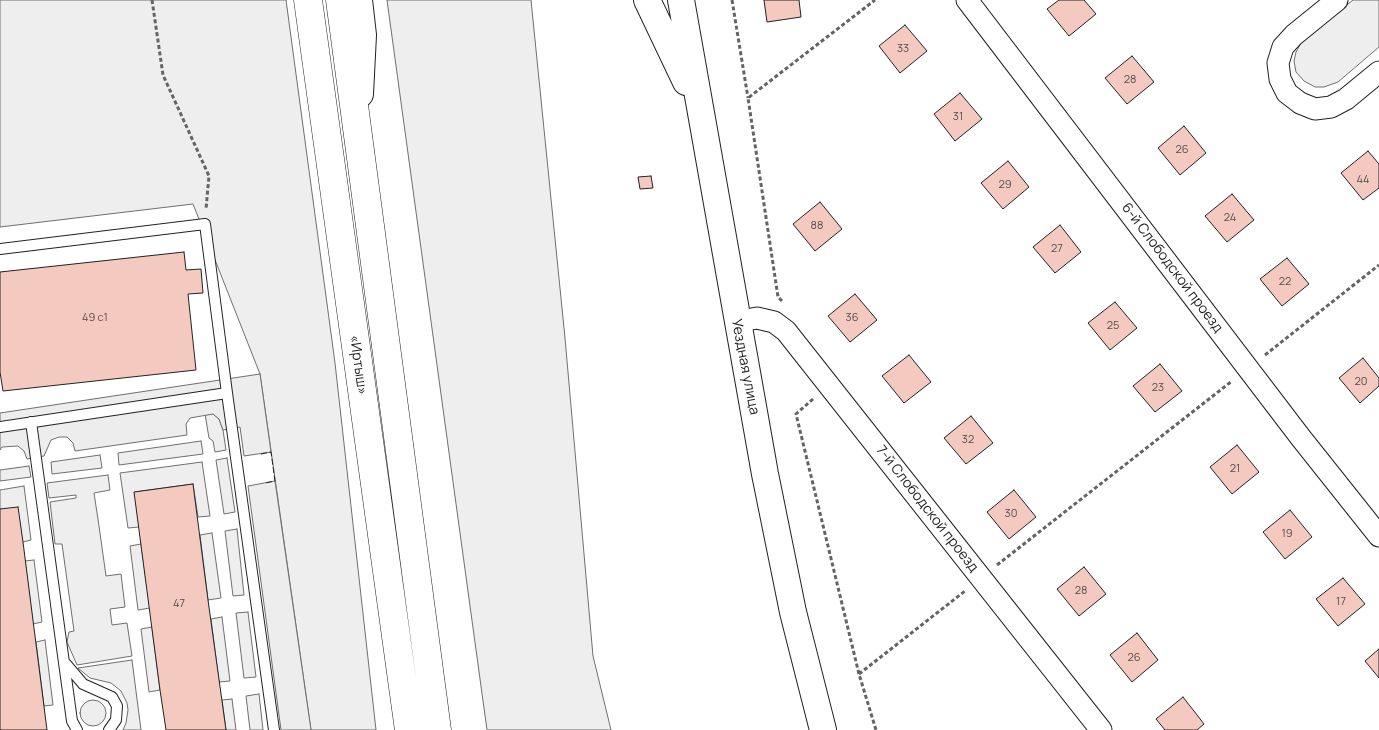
<!DOCTYPE html>
<html>
<head>
<meta charset="utf-8">
<style>
  body { margin:0 }
  canvas { display:block; background:#fff }
</style>
</head>
<body>
<canvas width="1379" height="730"></canvas>
<script>
const g = document.querySelector('canvas').getContext('2d');
g.lineJoin = 'round';
function fillPath(path, color) { g.fillStyle = color; g.fill(path, 'evenodd'); }
const toPath = rows => new Path2D(rows.map(r => 'M' + r).join(''));
function strokePath(path, color, width, dash) { g.strokeStyle = color; g.lineWidth = width; g.lineCap = dash ? 'butt' : 'round'; g.setLineDash(dash || []); g.stroke(path); }
function label(font, color, halo, rows, align = 'center') {
  g.font = font + ' Manrope,sans-serif'; g.lineWidth = 4; g.setLineDash([]); g.textBaseline = 'middle'; g.strokeStyle = halo; g.fillStyle = color; for (const [text, x, y, turn = 0] of rows) {
    g.save(); g.translate(x, y); g.rotate((+turn || 0) * Math.PI / 180); g.textAlign = isNaN(turn) ? turn : align; if (halo) g.strokeText(text, 0, 0); g.fillText(text, 0, 0); g.restore();
  }
}
const green = toPath([
  [0,0,286,0,335,363,376,730,311,730,260,374,193,204,0,227,0,0],
  [387,0,531,0,565,338,593,656,611,730,487,730,387,0],
  [1353,0,1379,0,1379,47,1338,82,1324,87,1315,87,1304,81,1296,72,1294,61,1296,52,1302,41,1353,0],
  [205,414,213,414,219,419,223,430,226,450,215,452,213,441,209,438,205,414],
  [201,441,203,454,119,465,118,453,201,441],
  [100,455,102,468,52,474,51,462,100,455],
  [227,458,235,512,224,514,216,460,227,458],
  [202,462,210,516,198,517,193,484,135,492,139,527,128,528,120,473,202,462],
  [29,466,31,477,0,481,0,470,29,466],
  [108,475,110,490,94,493,99,526,106,576,121,574,125,607,110,609,112,625,127,623,132,656,77,665,67,642,69,632,74,631,62,544,55,544,50,502,76,498,76,495,49,498,47,483,108,475],
  [24,486,31,540,23,542,0,509,0,490,24,486],
  [237,529,244,595,233,596,225,531,237,529],
  [212,533,221,598,208,600,200,535,212,533],
  [141,544,150,608,138,610,130,546,141,544],
  [34,560,42,622,33,624,25,561,34,560],
  [248,612,256,677,244,678,236,613,248,612],
  [222,617,230,681,219,682,211,619,222,617],
  [152,627,160,690,149,692,141,629,152,627],
  [45,640,53,705,44,706,36,642,45,640],
  [132,660,141,730,123,730,126,723,128,710,127,703,121,691,111,683,90,678,78,668,132,660],
  [259,694,263,730,250,730,246,696,259,694],
  [232,699,236,730,226,730,222,700,232,699],
  '80 713a13 13 0 1 1 26 0a13 13 0 1 1-26 0Z'
]);
fillPath(green, '#eee');
strokePath(green, '#6f6f6f', 1);
const parking = toPath([
  [260,374,271,452,244,456,240,427,223,430,219,419,213,414,190,418,186,424,187,435,75,451,73,443,67,437,59,437,51,440,44,456,27,459,24,451,18,446,2,447,0,450,0,413,260,374],
  [275,481,311,730,281,730,248,486,275,481]
]);
fillPath(parking, '#ededed');
strokePath(parking, '#6f6f6f', 1);
const building = toPath([
  [764,0,799,0,801,17,767,22,764,0],
  [1059,0,1084,0,1096,14,1069,36,1047,9,1059,0],
  [905,25,927,51,900,73,879,46,905,25],
  [1132,56,1154,82,1127,104,1105,78,1132,56],
  [960,93,982,119,955,141,934,114,960,93],
  [1184,126,1206,153,1180,175,1158,148,1184,126],
  [1368,151,1379,164,1379,188,1363,200,1341,173,1368,151],
  [1008,161,1029,187,1003,209,981,183,1008,161],
  [651,176,653,188,640,189,638,177,651,176],
  [1232,194,1254,220,1227,242,1205,216,1232,194],
  [820,202,842,229,815,251,793,224,820,202],
  [1060,225,1081,252,1055,273,1033,247,1060,225],
  [184,252,186,270,201,269,203,293,188,294,196,370,3,391,0,372,0,272,184,252],
  [1287,258,1309,284,1282,306,1260,279,1287,258],
  [855,294,877,320,850,342,828,316,855,294],
  [1115,302,1137,328,1110,350,1088,323,1115,302],
  [909,355,931,382,904,403,882,376,909,355],
  [1363,358,1379,378,1379,386,1360,403,1339,378,1363,358],
  [1160,364,1182,391,1155,412,1133,386,1160,364],
  [971,416,993,443,966,464,944,438,971,416],
  [1237,445,1259,472,1232,494,1210,467,1237,445],
  [193,484,208,600,226,730,166,730,160,690,134,492,193,484],
  [1014,490,1036,517,1009,539,987,512,1014,490],
  [18,507,23,542,47,730,0,730,0,509,18,507],
  [1290,510,1312,537,1285,559,1263,532,1290,510],
  [1084,567,1106,594,1079,616,1057,589,1084,567],
  [1343,578,1365,604,1338,626,1316,599,1343,578],
  [1137,633,1158,660,1132,682,1110,655,1137,633],
  [1379,649,1379,678,1365,661,1379,649],
  [1183,697,1204,724,1197,730,1165,730,1156,719,1183,697]
]);
fillPath(building, '#f3c9c0');
strokePath(building, '#222', 1);
const service = toPath([
  [0,249,205,224,227,393],
  [31,422,72,721,77,730],
  [0,427,227,393,274,730],
  [66,664,83,684,112,697,117,706,116,720,109,730]
]);
const minor = toPath([
  [967,0,1301,438,1379,536],
  [1337,0,1294,35,1283,47,1278,63,1280,79,1287,93,1300,103,1315,109,1331,107,1346,99,1379,72],
  [736,322,757,318,774,322,786,331,1101,730]
]);
const tertiary = toPath([
  [359,0,363,35,360,94],
  [647,0,686,82],
  [681,0,765,474,793,612,823,730]
]);
const trunk = toPath([
  [308,0,409,730],
  [340,0,437,730]
]);
strokePath(service, '#222', 12);
strokePath(minor, '#222', 23);
strokePath(tertiary, '#222', 28);
strokePath(trunk, '#222', 29);
strokePath(toPath([
  [152,0,163,75,209,176,206,209],
  [732,0,748,98],
  [782,301,778,297,748,98,875,0],
  [1265,355,1379,265],
  [813,399,796,414,859,674,876,730],
  [997,565,1232,381],
  [859,674,965,591]
]), '#646464', 3, [4, 2.5]);
strokePath(service, '#fff', 10);
strokePath(minor, '#fff', 21);
strokePath(tertiary, '#fff', 26);
strokePath(trunk, '#fff', 28);
strokePath(toPath([
  [261,454,271,452,275,481,265,483]
]), '#222', 1, [6, 2.5]);
label('11px', '#564c4a', null, [
  ["33",903,49],
  ["28",1130,80],
  ["31",958,117],
  ["26",1182,150],
  ["44",1363,180],
  ["29",1005,185],
  ["24",1230,218],
  ["88",817,226],
  ["27",1057,249],
  ["22",1285,282],
  ["49 с1",95,318],
  ["36",852,318],
  ["25",1113,326],
  ["20",1361,382],
  ["23",1158,388],
  ["32",968,440],
  ["21",1235,469],
  ["30",1011,514],
  ["19",1287,534],
  ["28",1081,591],
  ["17",1341,602],
  ["47",179,604],
  ["26",1134,658]
]);
label('14px', '#222', '#fff', [
  ["6-й Слободской проезд",1172,268,53],
  ["«Иртыш»",358,365,82],
  ["Уездная улица",745,367,79],
  ["7-й Слободской проезд",927,509,52]
]);
</script>
</body>
</html>
